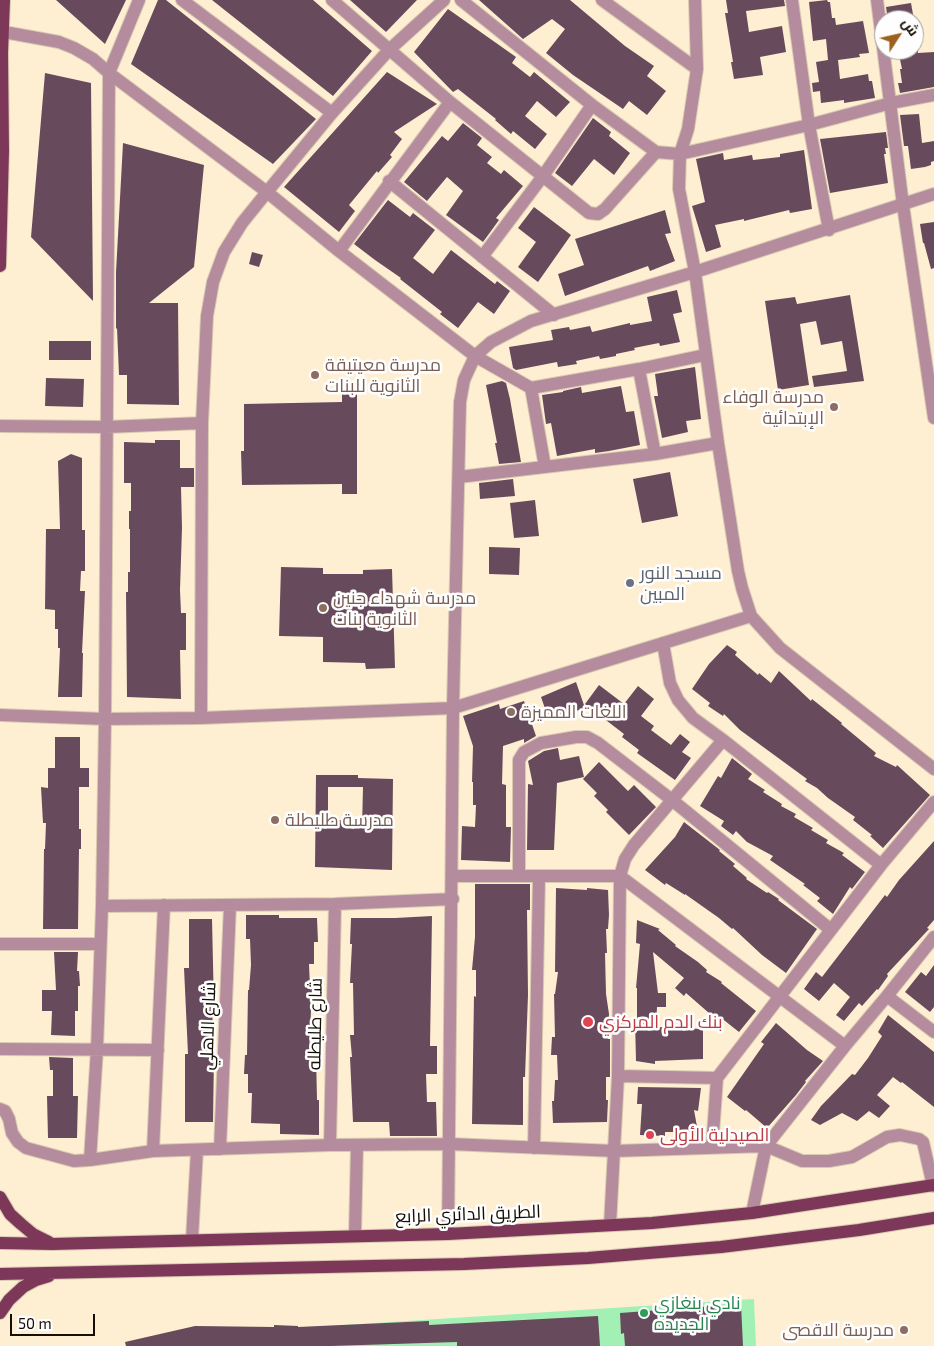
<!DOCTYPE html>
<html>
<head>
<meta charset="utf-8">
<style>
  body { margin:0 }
  #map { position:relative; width:934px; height:1346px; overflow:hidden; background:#feefd3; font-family:"Exo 2",Cairo,sans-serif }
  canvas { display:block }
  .north { position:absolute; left:874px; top:10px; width:50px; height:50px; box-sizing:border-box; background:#fefefe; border:1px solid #a09e9a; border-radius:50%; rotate:55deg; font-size:14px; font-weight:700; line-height:20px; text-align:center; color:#140e03 }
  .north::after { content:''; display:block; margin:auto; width:18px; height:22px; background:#9b621f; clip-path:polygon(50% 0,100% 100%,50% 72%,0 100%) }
  .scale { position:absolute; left:10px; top:1314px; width:85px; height:22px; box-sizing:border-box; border:2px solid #140e03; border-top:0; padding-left:6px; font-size:15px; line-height:18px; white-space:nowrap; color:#140e03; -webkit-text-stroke:4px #fefefe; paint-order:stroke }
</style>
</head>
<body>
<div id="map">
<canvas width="934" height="1346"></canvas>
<div class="north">ش</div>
<div class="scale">50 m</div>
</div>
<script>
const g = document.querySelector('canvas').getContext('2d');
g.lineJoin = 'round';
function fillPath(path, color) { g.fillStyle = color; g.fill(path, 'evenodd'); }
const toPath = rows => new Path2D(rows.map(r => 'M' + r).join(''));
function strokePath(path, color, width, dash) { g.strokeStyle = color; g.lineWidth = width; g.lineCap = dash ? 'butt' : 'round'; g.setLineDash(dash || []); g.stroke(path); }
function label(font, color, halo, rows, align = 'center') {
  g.font = font + ' "Exo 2",Cairo,sans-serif'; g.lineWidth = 5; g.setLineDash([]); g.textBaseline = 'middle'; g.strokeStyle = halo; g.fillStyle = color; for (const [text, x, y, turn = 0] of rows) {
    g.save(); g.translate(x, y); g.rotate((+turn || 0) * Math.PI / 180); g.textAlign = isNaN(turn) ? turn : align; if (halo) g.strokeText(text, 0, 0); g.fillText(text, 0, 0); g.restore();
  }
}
fillPath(toPath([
  [754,1299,756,1346,311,1346,311,1327]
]), '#a3f0b5');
fillPath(toPath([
  [56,0,126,0,105,44],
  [158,0,166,0,316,119,273,164,131,64],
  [212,0,313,0,372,51,333,96],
  [350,0,417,0,386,32],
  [479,0,570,0,625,46,654,66,647,76,666,91,647,115,629,101,623,109,573,75,546,53,565,29,552,19,523,39],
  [726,0,784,0,785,6,746,11,749,32,782,26,786,52,760,57,763,75,734,79,731,62,733,62,725,13,728,13],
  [827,0,828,2,830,2,832,18,835,18,836,25,863,21,869,53,859,54,860,57,838,60,840,79,868,74,869,81,872,81,875,98,844,103,844,100,821,103,820,91,813,92,812,83,819,82,816,62,828,60,826,39,813,41,809,2],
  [911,3,914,20,888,20,886,7],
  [448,9,516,57,512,63,530,77,534,72,570,102,556,117,537,101,525,116,547,134,535,149,513,131,511,134,495,120,496,119,458,89,453,92,414,52],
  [898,50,918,50,918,53,934,52,934,87,900,93,898,83,902,83,900,69,902,69],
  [387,72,437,104,394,132,402,139,390,155,392,157,378,173,377,171,349,205,355,211,339,232,284,187],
  [45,73,91,83,93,301,31,237],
  [919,114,922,143,934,141,934,161,931,162,931,165,925,167,911,169,908,146,904,146,900,115],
  [593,118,611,132,609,136,630,153,614,175,594,159,572,186,555,173],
  [463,123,482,138,477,145,492,157,487,163,501,174,504,170,523,186,496,218,499,220,483,242,446,215,463,191,447,177,427,201,404,182,442,136,448,141],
  [886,132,888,148,885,148,886,154,884,154,888,183,830,193,820,139],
  [123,143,204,165,194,267,149,303,178,303,179,405,127,404,127,375,119,375,117,328,116,329,116,272],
  [804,150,812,209,790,213,789,210,744,221,744,219,715,225,721,247,706,252,692,206,705,202,696,159,723,153,724,160,752,155,753,160,780,157,780,154],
  [388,200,410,217,413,213,435,230,413,258,433,274,451,250,495,284,497,281,510,291,494,314,478,302,458,328,440,314,442,312,400,279,401,278,375,260,354,244],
  [534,207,571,235,538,282,518,267,536,242,518,228],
  [665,210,671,233,665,234,675,261,650,271,648,266,565,296,558,274,584,265,575,239],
  [934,222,934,268,931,269,924,243,923,243,920,224],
  [252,252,263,255,259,267,249,264],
  [677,290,682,312,673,314,680,342,660,346,659,343,634,348,635,350,616,354,616,356,600,359,599,356,576,361,577,364,558,367,557,362,516,370,513,368,509,347,553,340,551,330,569,327,570,330,590,326,592,332,630,323,630,325,652,321,647,297],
  [850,295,864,381,814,387,812,376,847,371,842,341,821,345,816,321,800,324,809,385,778,390,765,301,795,297,797,304],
  [49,341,91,341,91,360,49,360],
  [695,367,701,419,686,421,688,432,662,438,654,396,658,396,655,374],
  [46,378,84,379,83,407,45,406],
  [502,381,506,383,510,399,521,462,499,464,495,443,497,443,486,385],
  [621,386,626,412,634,411,640,445,609,451,595,453,595,449,557,456,551,423,546,424,542,395,563,392,563,391,581,387,582,393],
  [342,391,357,392,357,494,342,494,342,484,242,485,241,451,244,451,244,404,342,402],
  [155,440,180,440,180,468,194,468,194,487,181,487,182,528,180,590,181,613,186,613,186,650,180,650,181,699,127,697,126,592,128,592,128,572,130,572,130,529,129,529,129,511,131,511,131,483,124,483,124,442,155,443],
  [71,454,82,458,82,530,85,530,85,571,81,571,80,591,85,591,82,653,83,653,82,697,58,697,60,648,58,648,58,629,55,629,55,610,45,609,46,529,60,529,58,461],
  [670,472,678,516,642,523,633,479],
  [513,479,515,496,480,499,479,483],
  [535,500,539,536,514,538,510,503],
  [489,547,520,548,519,575,489,574],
  [281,567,323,568,323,574,363,574,363,570,392,569,395,668,366,669,365,663,323,662,323,637,279,636],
  [727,645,737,652,735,655,758,675,759,673,771,683,779,671,811,701,812,699,842,723,841,724,876,753,874,756,896,767,897,765,930,795,883,848,870,836,872,835,853,820,855,817,828,798,817,788,805,781,807,779,740,730,724,714,723,716,708,706,710,703,692,689,709,664],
  [576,682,585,708,549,720,541,697],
  [599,685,624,704,638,686,654,699,641,716,654,726,651,730,671,745,680,734,690,742,682,752,691,758,675,780,637,753,639,750,622,737,624,734,585,704],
  [524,701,536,736,524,743,524,739,503,746,502,784,506,785,506,827,511,827,510,862,461,860,462,826,475,827,476,805,473,805,473,782,472,782,473,746,463,716,499,704,500,709],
  [55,737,80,737,80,768,89,768,89,787,79,787,79,829,81,829,81,849,79,849,78,929,43,929,44,849,45,849,46,823,43,823,41,787,48,788,48,768,55,768],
  [558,748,560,760,579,756,584,777,557,783,554,850,527,850,528,784,533,785,528,761,544,751],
  [732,758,752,774,748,779,765,790,763,792,782,804,781,806,796,814,794,817,813,828,811,830,828,840,826,843,844,853,842,855,865,872,852,889,850,887,833,914,817,901,820,898,803,885,805,884,770,860,773,856,747,842,736,831,733,835,721,826,724,821,700,806,718,776,721,778],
  [599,762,628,791,634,785,656,807,629,835,606,812,608,810,594,796,597,793,583,779],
  [316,775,358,775,358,778,393,779,392,870,315,867],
  [328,787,363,787,362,828,345,827,345,820,328,820],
  [684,822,720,850,719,851,735,864,733,866,747,878,746,879,767,893,768,892,779,899,778,900,817,929,786,973,762,955,733,928,732,929,719,918,685,894,685,895,666,883,665,885,645,870,675,837],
  [934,841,934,920,927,928,929,929,887,974,888,976,878,990,877,989,862,1006,859,1003,844,1021,836,1015,850,997,834,983,819,1001,804,989,816,972,822,977,885,895,887,897,899,880],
  [475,884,530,884,530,910,527,910,528,995,525,1077,523,1077,523,1125,472,1124,474,996,476,997,476,970,472,970,475,937],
  [556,888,587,890,587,888,608,890,609,915,608,929,606,929,607,953,605,953,606,994,609,1014,608,1039,610,1039,610,1077,606,1077,606,1100,608,1100,607,1122,553,1123,552,1101,554,1101,555,1080,558,1080,557,1055,551,1055,552,1037,555,1037,554,994,555,994,558,972,555,972],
  [246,915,279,915,279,918,317,918,318,942,314,942,314,964,309,964,310,988,312,989,309,1054,316,1054,317,1100,319,1100,319,1135,280,1134,280,1124,251,1123,252,1093,248,1093,248,1074,244,1074,245,1055,247,1055,248,990,249,990,251,965,250,939,246,939],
  [432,916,430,1046,437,1046,437,1074,426,1074,427,1102,436,1102,437,1136,390,1136,389,1122,353,1122,350,1057,352,1057,350,1035,354,1035,353,983,350,983,352,944,350,944,351,918,395,918],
  [189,919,212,919,214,1008,212,1008,214,1054,213,1122,185,1122,185,1054,188,1054,184,968,189,968],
  [637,920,660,929,658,930,676,945,675,946,698,962,707,970,706,972,722,982,721,983,756,1011,739,1032,720,1017,717,1020,686,993,684,996,675,988,684,978,653,952,658,993,666,993,666,1007,657,1007,656,1027,703,1029,703,1059,655,1061,655,1064,636,1061,635,1020,637,1020,637,988,636,988,640,944,636,943],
  [54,952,78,952,77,971,79,971,80,986,78,986,78,1011,75,1011,75,1036,51,1035,52,1011,42,1011,42,990,56,990],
  [934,965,934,1007,930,1012,905,992,921,972,926,976],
  [888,1015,934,1052,934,1107,902,1082,901,1083,893,1077,877,1095,890,1106,879,1118,869,1111,857,1121,842,1113,820,1125,811,1120,821,1106,852,1074,855,1075,868,1058,882,1036,878,1032],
  [776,1023,807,1050,823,1061,805,1081,806,1082,796,1095,767,1128,746,1110,745,1111,727,1097,764,1044,761,1042],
  [49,1057,73,1058,73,1096,78,1096,77,1138,48,1138,47,1096,53,1096,53,1070,50,1070],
  [638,1087,701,1088,698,1111,694,1110,698,1132,665,1132,665,1136,640,1135,642,1104,637,1104],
  [741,1304,743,1346,625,1346,624,1333,621,1334,620,1313],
  [598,1316,600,1346,457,1346,457,1342,331,1346,126,1346,125,1342,195,1326,274,1327,274,1325,298,1326,298,1327,429,1321,429,1325]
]), '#684a5d');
const minor = toPath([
  [182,0,332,113],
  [332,0,450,102,589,213,598,214,605,209,656,152],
  [461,0,592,105,656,152,680,154,809,125,891,103,934,95],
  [602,0,697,69],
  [695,0,697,69,688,129,680,154,679,189,695,272,718,443,738,571,742,588,751,616,780,648,934,769],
  [792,0,809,125,829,230],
  [877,0,903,205,934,418],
  [4,32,59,42,74,48,93,59,109,73,267,192,339,251,475,356,531,388],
  [389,181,554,315],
  [339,251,450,102],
  [482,257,543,176,592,105],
  [639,369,655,454],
  [0,426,107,427,202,423],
  [545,467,531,388,639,369,705,355],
  [459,477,655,454,718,443],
  [663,643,670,683,678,700,693,718,723,740,881,865],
  [0,715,105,719,201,718,453,708,751,616],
  [201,718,202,423,207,316,213,282,224,252,242,223,267,192,332,113,389,50,444,0],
  [453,876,620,876,845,1046],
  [519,876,519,760,524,752,541,743,576,737,587,737,598,743,672,800,831,930],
  [102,906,335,904,453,899],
  [934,937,887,996,934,1032],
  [0,944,99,944],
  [0,1049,158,1050],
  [618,1076,717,1078],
  [0,1109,5,1111,9,1119,12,1133,18,1142,26,1148,74,1161,90,1160,153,1151,330,1145,450,1144,615,1151,766,1146,802,1161,829,1161,852,1157,887,1137,900,1135,919,1139,923,1142,933,1186],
  [330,1145,335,904],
  [534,1148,539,876],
  [712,1148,717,1078,881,865,934,802],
  [220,1149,230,905],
  [153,1151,164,905],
  [90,1160,97,1049,102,906,105,719,109,73,139,0],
  [752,1213,766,1146,845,1046,887,996],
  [610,1225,618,1076,620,876,625,859,634,845,723,740],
  [448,1234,453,708,460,402,464,380,475,356,491,342,531,321,695,272,934,194],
  [355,1236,357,1145],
  [192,1239,197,1150]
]);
const major = toPath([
  [0,266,3,151,2,53,4,0],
  [0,1197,10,1214,21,1224,33,1234,49,1242],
  [0,1243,52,1244,448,1234,652,1223,752,1213,934,1185],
  [0,1274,464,1264,588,1258,721,1247,859,1230,934,1218],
  [0,1313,9,1300,23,1287,36,1280,49,1276]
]);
strokePath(minor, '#d9cbb2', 14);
strokePath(major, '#d9cbb2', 14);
strokePath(minor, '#b58c9d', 12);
strokePath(major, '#7d3859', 12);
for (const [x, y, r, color] of [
  [315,375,5,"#8d6e63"],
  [834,407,5,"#8d6e63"],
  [630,583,5,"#6b7280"],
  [323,608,5,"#8d6e63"],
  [511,712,5,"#8d6e63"],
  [275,820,5,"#8d6e63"],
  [588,1022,6,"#e0444e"],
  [650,1135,5,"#e0444e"],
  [644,1313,5,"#2e9e5b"],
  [904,1330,5,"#8d6e63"]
]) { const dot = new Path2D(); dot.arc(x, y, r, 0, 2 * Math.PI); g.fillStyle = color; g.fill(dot); strokePath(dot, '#fefefe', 2); }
label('18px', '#785e54', '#fefefe', [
  ["مدرسة معيتيقة",325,365],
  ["الثانوية للبنات",325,386],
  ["مدرسة الوفاء",824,397,"right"],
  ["الإبتدائية",824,418,"right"],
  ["مدرسة شهداء جنين",333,598],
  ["الثانوية بنات",333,619],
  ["اللغات المميزة",521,712],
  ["مدرسة طليطلة",285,820],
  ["مدرسة الاقصى",894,1330,"right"]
], 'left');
label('18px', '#5b616d', '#fefefe', [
  ["مسجد النور",640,573],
  ["المبين",640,594]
], 'left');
label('18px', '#be3a42', '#fefefe', [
  ["بنك الدم المركزي",599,1022],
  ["الصيدلية الأولى",660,1135]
], 'left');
label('18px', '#140e03', '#fefefe', [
  ["شارع طليطله",315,1024,-89],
  ["شارع الاهلي",208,1026,-88],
  ["الطريق الدائري الرابع",468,1214,-2]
]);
label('18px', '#27864d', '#fefefe', [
  ["نادي بنغازي",654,1303],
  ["الجديده",654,1324]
], 'left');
</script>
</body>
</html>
